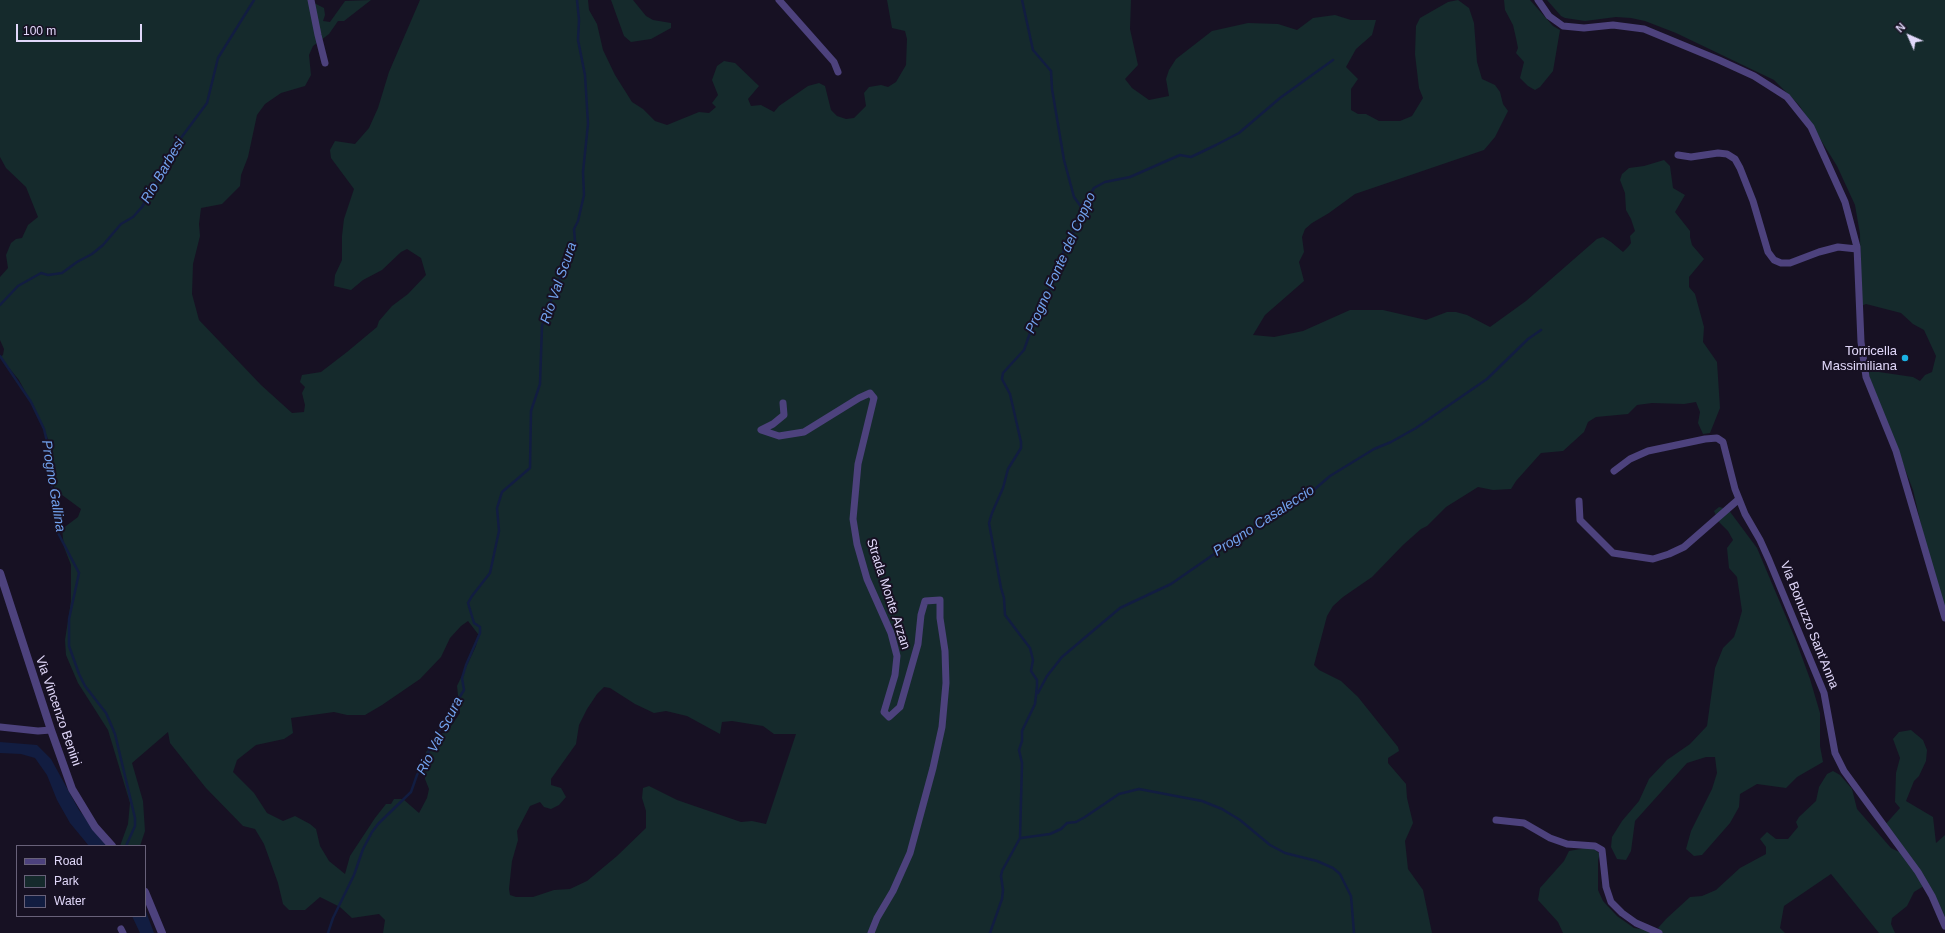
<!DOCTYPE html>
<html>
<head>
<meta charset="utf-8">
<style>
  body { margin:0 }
  #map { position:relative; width:1945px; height:933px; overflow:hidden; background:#171123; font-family:Helvetica,sans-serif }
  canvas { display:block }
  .legend { position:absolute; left:16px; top:845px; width:130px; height:72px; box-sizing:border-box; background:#171123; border:1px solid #686179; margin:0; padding:5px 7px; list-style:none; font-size:12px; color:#e1d8fa }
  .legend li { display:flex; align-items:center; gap:8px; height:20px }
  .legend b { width:20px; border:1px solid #686179 }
  .north { position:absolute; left:1889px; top:16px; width:40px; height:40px; -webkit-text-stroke:3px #171123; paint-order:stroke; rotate:315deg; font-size:11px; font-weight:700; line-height:16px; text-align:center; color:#e1d8fa }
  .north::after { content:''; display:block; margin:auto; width:14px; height:18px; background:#e1d8fa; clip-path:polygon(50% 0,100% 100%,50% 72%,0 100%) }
  .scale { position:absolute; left:16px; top:24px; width:126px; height:18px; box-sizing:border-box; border:2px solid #e1d8fa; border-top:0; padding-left:5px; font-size:12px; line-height:14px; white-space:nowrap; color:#e1d8fa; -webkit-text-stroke:3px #171123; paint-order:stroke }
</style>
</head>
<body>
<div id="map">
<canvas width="1945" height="933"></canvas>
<ul class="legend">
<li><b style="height:5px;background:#4d427d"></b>Road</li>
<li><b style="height:11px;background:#152a2c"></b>Park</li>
<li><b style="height:11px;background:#121d41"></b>Water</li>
</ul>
<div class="north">N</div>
<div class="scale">100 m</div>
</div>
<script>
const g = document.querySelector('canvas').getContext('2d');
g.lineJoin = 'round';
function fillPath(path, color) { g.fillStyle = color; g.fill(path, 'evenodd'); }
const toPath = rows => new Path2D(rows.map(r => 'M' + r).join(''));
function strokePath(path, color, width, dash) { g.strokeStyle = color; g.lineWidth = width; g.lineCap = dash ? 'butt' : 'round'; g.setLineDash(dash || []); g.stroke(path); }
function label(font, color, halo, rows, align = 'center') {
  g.font = font + ' Helvetica,sans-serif'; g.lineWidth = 4; g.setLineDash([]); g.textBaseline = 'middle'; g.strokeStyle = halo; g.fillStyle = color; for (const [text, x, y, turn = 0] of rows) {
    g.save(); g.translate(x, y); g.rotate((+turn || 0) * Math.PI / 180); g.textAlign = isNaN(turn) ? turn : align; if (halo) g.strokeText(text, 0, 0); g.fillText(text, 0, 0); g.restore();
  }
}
fillPath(toPath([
  [0,0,313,0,312,2,324,8,325,15,323,21,330,22,345,1,371,0,344,21,338,21,329,34,313,46,309,55,311,75,305,86,281,93,265,104,257,115,248,157,241,175,240,186,222,204,201,208,199,224,200,236,193,264,192,294,199,320,261,385,292,413,304,412,305,405,302,393,305,387,300,382,302,375,321,372,347,352,377,327,379,321,392,306,408,294,426,275,421,258,407,249,401,252,382,270,363,280,351,290,334,286,335,275,342,260,342,236,344,219,354,189,331,158,330,150,335,141,355,144,369,128,378,108,389,72,420,0,588,0,589,10,597,24,603,50,615,75,632,102,643,109,655,121,667,125,699,112,709,113,716,107,712,103,718,95,712,80,717,66,724,61,735,63,759,86,748,99,751,106,761,105,774,112,779,106,808,86,819,83,825,86,831,110,837,116,846,119,854,118,866,106,864,93,869,87,881,85,888,87,896,82,906,65,907,39,905,31,892,28,887,0,1131,0,1130,29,1138,65,1125,79,1132,88,1149,100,1169,96,1166,79,1169,70,1176,59,1212,31,1248,23,1278,24,1297,30,1313,18,1335,15,1351,20,1376,20,1372,35,1356,49,1346,67,1358,79,1351,89,1351,110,1358,114,1366,114,1379,121,1400,121,1412,116,1423,98,1419,88,1415,54,1416,26,1420,18,1448,2,1458,0,1469,8,1474,23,1477,62,1482,79,1495,85,1500,92,1503,104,1508,111,1495,137,1484,150,1355,194,1329,213,1312,223,1305,229,1302,237,1304,252,1299,262,1304,281,1265,315,1253,335,1274,337,1303,331,1350,310,1383,310,1426,320,1447,312,1456,312,1467,315,1490,327,1526,301,1597,239,1603,237,1611,242,1623,252,1628,247,1631,243,1630,236,1635,231,1631,219,1626,210,1625,193,1620,180,1622,174,1629,168,1644,166,1664,160,1670,166,1673,188,1685,195,1675,212,1690,231,1690,237,1692,245,1704,259,1689,277,1689,287,1695,294,1704,327,1703,342,1717,362,1720,408,1710,433,1703,434,1698,423,1700,412,1696,402,1684,404,1652,403,1637,405,1628,414,1596,417,1588,422,1584,432,1563,451,1541,453,1516,481,1511,489,1493,490,1478,487,1446,507,1427,526,1421,529,1403,545,1372,577,1343,597,1333,606,1327,616,1314,665,1319,670,1341,681,1358,697,1398,747,1399,751,1388,758,1388,763,1406,784,1407,798,1413,823,1405,841,1408,869,1423,890,1432,933,383,933,385,920,379,914,352,918,340,907,320,897,305,910,289,910,283,904,278,883,264,844,255,829,243,826,206,788,170,743,168,732,132,763,143,801,145,831,140,846,120,846,128,824,130,803,108,730,78,683,66,655,65,640,71,601,71,565,64,547,62,529,78,517,81,509,54,489,53,456,48,439,36,412,19,380,0,357,3,355,4,349,0,340,0,277,8,268,6,255,11,243,16,239,22,238,28,225,38,217,26,187,6,168,0,157],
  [468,621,478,634,476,646,457,686,460,713,451,726,437,738,426,752,424,768,425,779,429,789,427,798,419,813,403,799,394,799,391,804,386,804,375,818,350,856,345,874,329,861,320,846,316,829,310,824,295,816,283,821,267,813,254,793,233,772,237,760,256,745,284,739,293,733,291,718,334,712,347,715,365,715,382,705,420,679,441,657,450,638,461,626],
  [604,687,610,688,635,704,654,713,666,711,687,716,720,734,722,722,732,721,763,726,774,734,796,734,766,824,752,821,741,822,677,800,649,786,643,788,642,798,646,811,646,828,617,856,587,881,570,889,554,890,533,897,516,897,510,895,509,889,512,861,518,840,517,831,530,806,540,802,544,807,551,809,559,805,566,797,561,788,551,785,551,779,576,744,579,725,587,709,597,694],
  [611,0,633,0,646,16,653,20,671,23,671,28,651,39,631,42,624,36],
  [1504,0,1530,0,1553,26,1560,30,1553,71,1540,87,1535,90,1528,86,1520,78,1524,62,1516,53,1518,48,1516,38,1513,25,1505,10],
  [1547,0,1945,0,1945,611,1931,567,1913,490,1868,373,1872,371,1913,377,1920,381,1925,375,1932,372,1936,356,1924,330,1913,324,1901,313,1866,304,1861,306,1860,234,1855,205,1837,166,1799,105,1774,80,1676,33,1645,21,1631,18,1616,17,1585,21,1565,18,1561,16],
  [1719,507,1728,509,1757,548,1795,638,1810,679,1820,713,1820,746,1823,762,1797,777,1786,788,1757,784,1740,794,1739,807,1730,823,1702,855,1694,856,1686,849,1691,831,1712,789,1717,773,1715,757,1706,757,1687,763,1635,821,1631,851,1626,860,1617,859,1611,847,1612,837,1622,821,1639,801,1649,779,1667,760,1690,744,1707,726,1715,668,1723,648,1734,637,1738,625,1742,611,1737,577,1729,568,1727,548,1733,540,1728,531,1719,522,1714,511],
  [1911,730,1923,740,1927,750,1926,761,1919,776,1914,781,1906,801,1933,817,1936,843,1945,835,1945,925,1927,884,1914,892,1907,906,1892,918,1891,924,1895,933,1879,933,1831,874,1784,906,1780,928,1785,933,1663,933,1658,928,1666,919,1690,897,1702,896,1716,890,1740,868,1766,854,1766,847,1760,839,1767,832,1776,839,1788,839,1798,827,1796,822,1799,817,1816,801,1819,787,1827,774,1833,771,1840,775,1852,789,1857,809,1891,848,1899,852,1884,826,1900,808,1895,802,1896,773,1900,758,1893,739,1899,732],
  [1586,848,1594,849,1600,854,1598,860,1598,890,1603,901,1617,916,1634,928,1649,930,1650,933,1563,933,1558,922,1538,900,1540,888,1564,861,1569,851]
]), '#152a2c');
fillPath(toPath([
  [0,742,37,745,51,759,79,810,108,846,89,846,70,823,57,800,47,775,35,758,21,754,0,753],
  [145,909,154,933,140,933,132,916,145,916]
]), '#121d41');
strokePath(toPath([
  [1022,0,1033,50,1051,71,1052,89,1064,160,1074,197,1085,212],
  [0,305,18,286,41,273,48,275,62,273,77,262,92,254,103,245,121,224,133,217,142,207,165,168,175,146,207,103,218,58,254,0],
  [0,356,31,402,44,429,48,446,54,513,57,531,79,573,69,619,69,646,79,674,85,686,106,713,115,734,135,818,135,826,126,846],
  [1038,693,1047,676,1062,657,1120,608,1171,584,1246,532,1301,501,1330,476,1374,449,1391,442,1416,428,1487,379,1528,339,1541,330],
  [1021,838,1050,834,1061,829,1067,823,1076,822,1085,817,1119,794,1139,789,1202,801,1222,809,1240,820,1270,845,1285,853,1317,861,1333,868,1340,874,1351,896,1354,933],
  [328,933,333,918,354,875,363,849,372,832,378,824,411,792,417,775,439,731,464,690,462,678,466,665,480,633,480,627,474,623,468,603,472,596,490,573,499,531,497,508,502,492,530,468,531,411,540,384,542,326,546,313,575,241,574,229,578,221,584,195,583,172,588,124,585,75,578,40,579,20,577,0],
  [990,933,1002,899,1003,890,1001,876,1002,871,1020,838,1022,763,1019,750,1022,741,1022,731,1035,704,1037,686,1037,680,1031,671,1033,660,1030,648,1005,615,1004,598,1001,588,989,523,992,513,1003,488,1008,469,1021,448,1021,442,1010,394,1002,379,1003,373,1024,350,1036,316,1055,279,1064,250,1087,207,1091,193,1094,188,1105,182,1130,177,1180,155,1191,157,1216,145,1239,133,1280,98,1333,60]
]), '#121d41', 2.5);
strokePath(toPath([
  [311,0,318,35,325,63],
  [779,0,834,62,838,72],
  [1538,0,1549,16,1563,26,1584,28,1613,25,1644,29,1719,60,1754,76,1787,97,1811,127,1845,202,1857,247,1861,342,1866,377,1896,451,1945,618],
  [1678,155,1691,157,1718,153,1727,154,1735,159,1740,168,1753,201,1768,252,1774,260,1781,263,1790,263,1819,252,1838,247,1857,249],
  [783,403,784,415,773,424,761,430,779,436,804,432,859,398,870,393,874,398,858,464,853,519,857,544,867,579,891,633,897,656,895,675,884,712,889,717,900,707,918,644,921,615,925,601,940,600,940,618,945,651,946,683,942,727,933,768,910,853,893,891,877,918,871,933],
  [1614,471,1630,459,1648,451,1705,439,1717,438,1723,442,1735,489,1745,514,1760,540,1769,560,1824,693,1835,753,1844,771,1918,872,1932,896,1945,926],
  [1579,501,1580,520,1613,553,1653,559,1669,554,1684,547,1739,499],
  [0,727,38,731,51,730],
  [1496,820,1524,823,1550,838,1567,844,1595,846,1602,850,1606,887,1611,902,1622,913,1636,923,1659,933],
  [121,929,123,933]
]), '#4d427d', 7);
strokePath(toPath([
  [0,573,51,730,72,789,95,827,112,846],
  [145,892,162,933]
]), '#4d427d', 8);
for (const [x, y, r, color] of [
  [1905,358,4,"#1bb2e4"]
]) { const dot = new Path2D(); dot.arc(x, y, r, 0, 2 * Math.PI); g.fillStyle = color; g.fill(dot); strokePath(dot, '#171123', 1.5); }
label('13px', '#e1d8fa', '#171123', [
  ["Torricella",1897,351],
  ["Massimiliana",1897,366]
], 'right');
label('13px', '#e1d8fa', '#171123', [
  ["Strada Monte Arzan",888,594,72],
  ["Via Bonuzzo Sant'Anna",1809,625,68],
  ["Via Vincenzo Benini",58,711,71]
]);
label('italic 14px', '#72a2ee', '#171123', [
  ["Rio Barbesi",163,171,-60],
  ["Progno Fonte del Coppo",1061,263,-66],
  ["Rio Val Scura",559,283,-71],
  ["Progno Gallina",53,486,81],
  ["Progno Casaleccio",1264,521,-33],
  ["Rio Val Scura",440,736,-63]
]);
</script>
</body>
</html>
